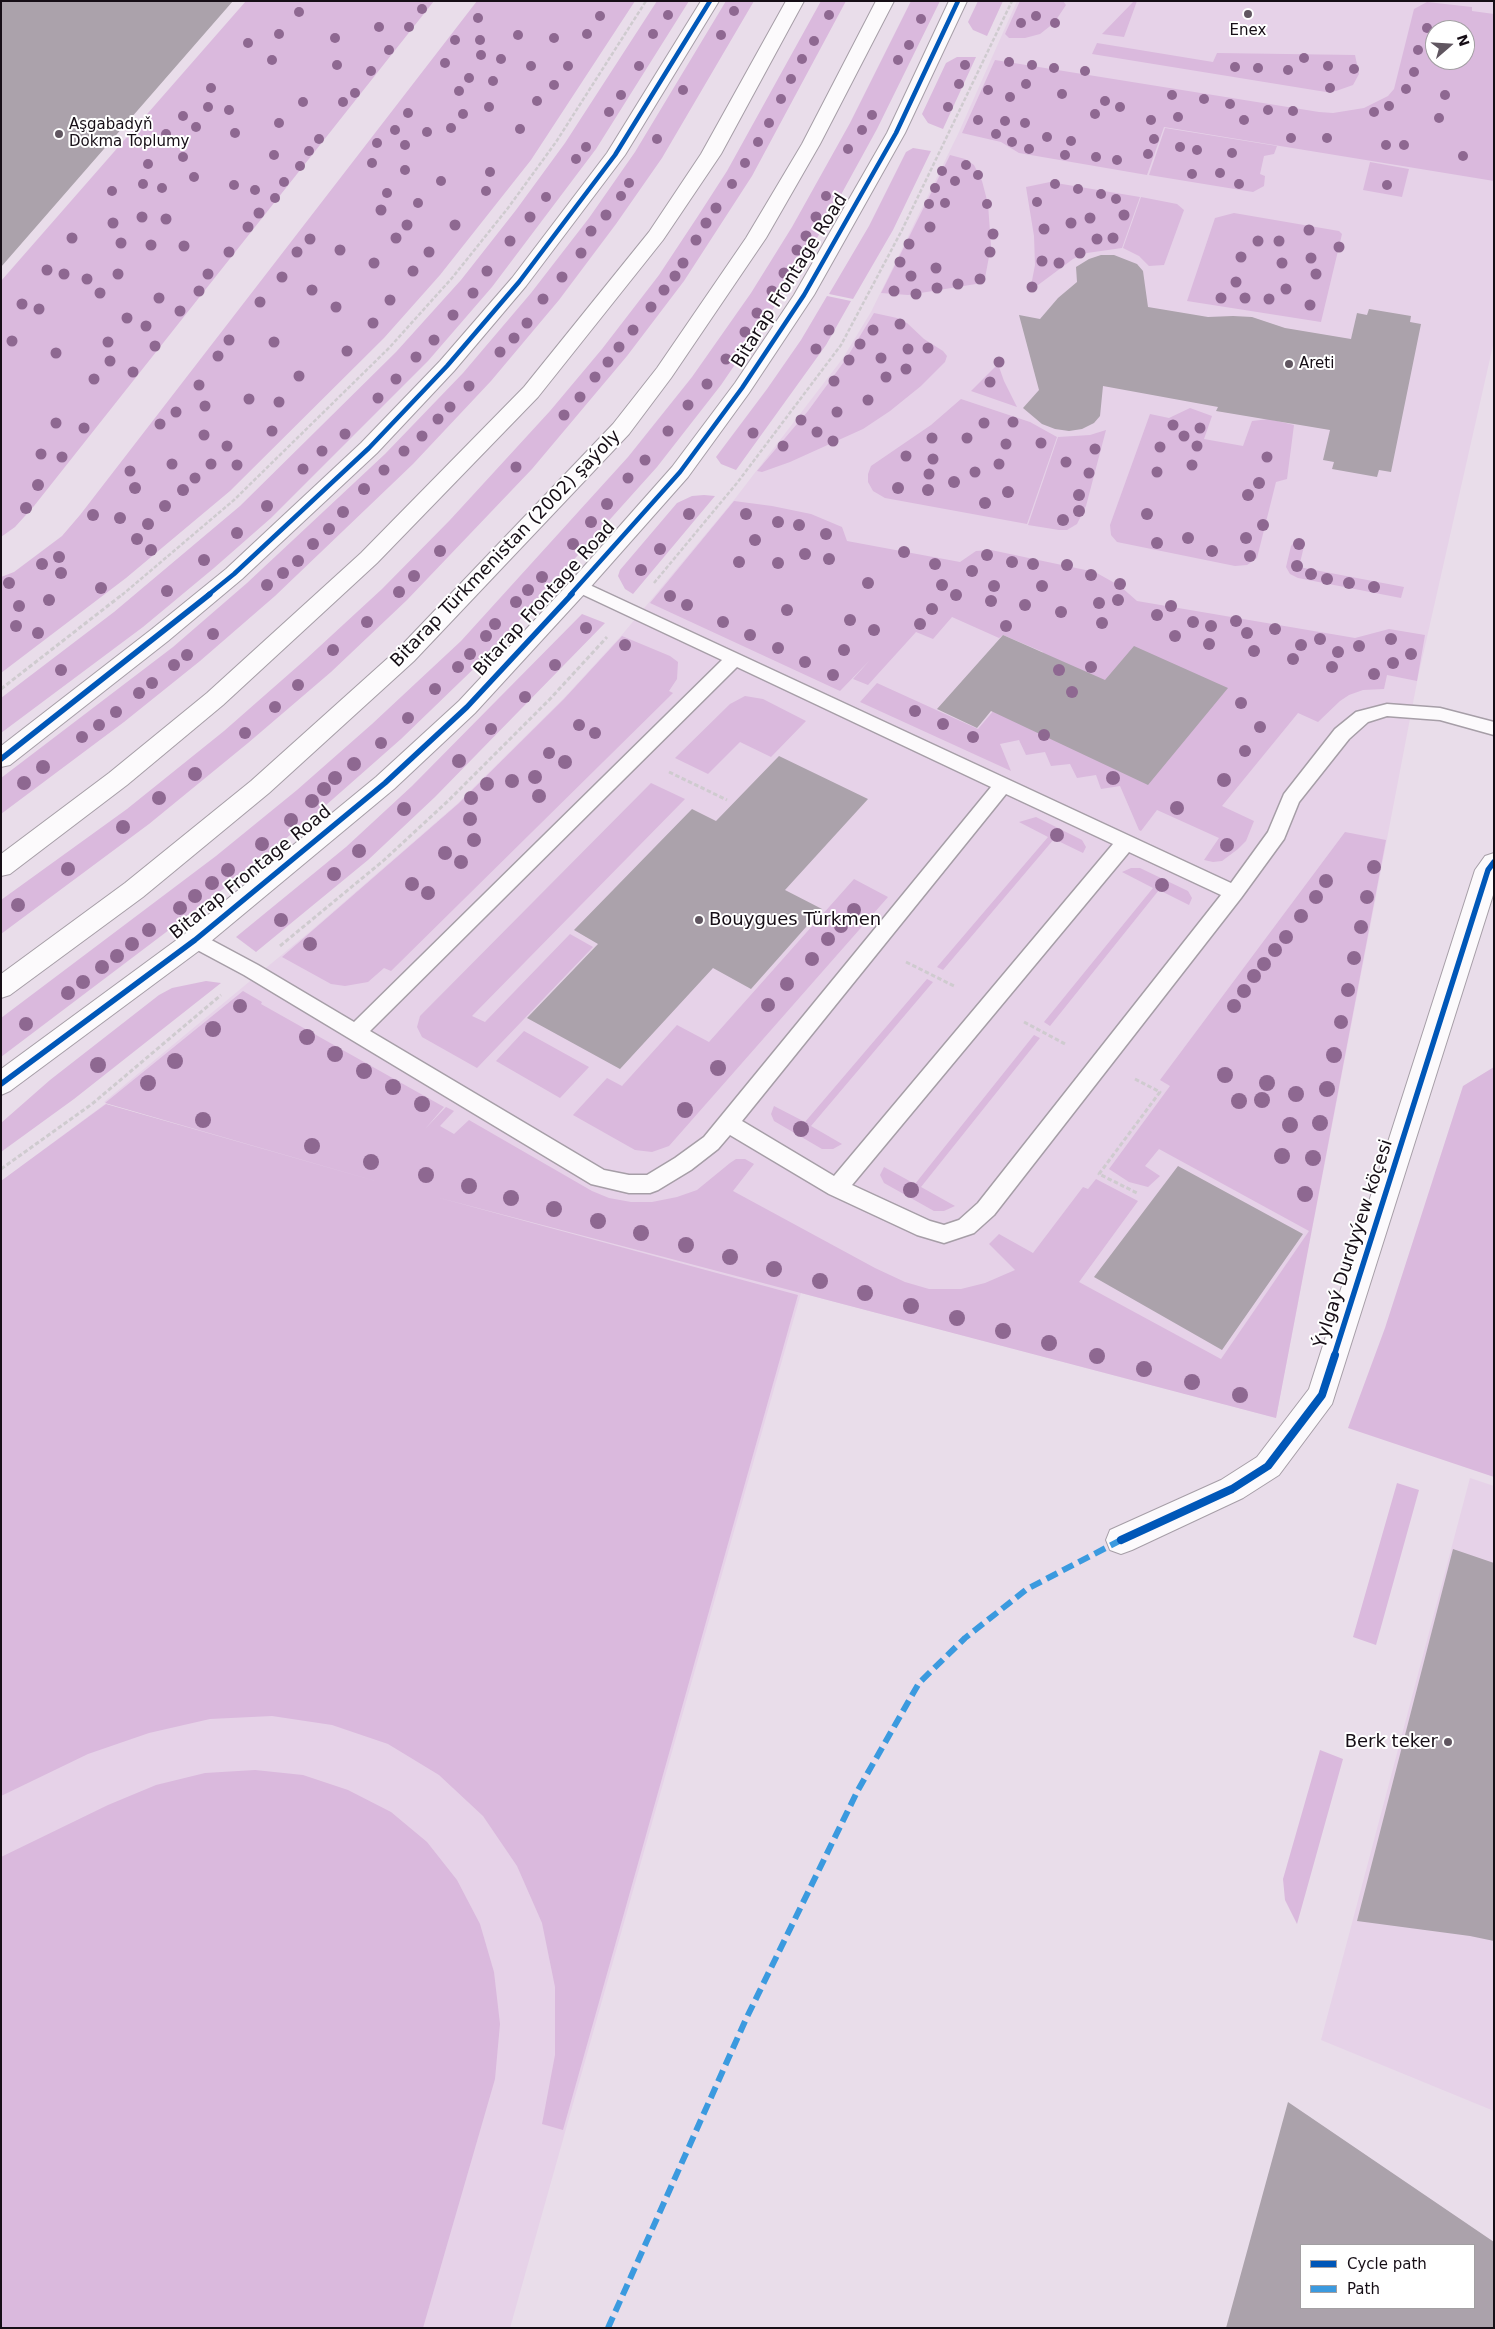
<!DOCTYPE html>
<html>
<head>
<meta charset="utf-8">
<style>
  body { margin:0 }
  #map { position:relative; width:1495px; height:2329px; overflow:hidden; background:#e9ddea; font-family:"DejaVu Sans",sans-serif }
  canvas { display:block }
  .frame { position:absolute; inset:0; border:2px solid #160e16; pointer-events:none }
  .legend { position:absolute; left:1300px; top:2244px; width:175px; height:65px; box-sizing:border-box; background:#fff; border:1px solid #a29fa2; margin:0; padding:6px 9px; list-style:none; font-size:15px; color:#160e16 }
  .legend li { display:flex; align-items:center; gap:10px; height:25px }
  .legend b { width:25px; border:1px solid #a29fa2 }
  .north { position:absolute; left:1425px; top:20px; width:50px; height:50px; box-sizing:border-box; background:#fff; border:1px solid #a29fa2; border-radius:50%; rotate:71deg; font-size:14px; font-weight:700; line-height:20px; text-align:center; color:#160e16 }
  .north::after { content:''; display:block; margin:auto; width:18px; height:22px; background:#605660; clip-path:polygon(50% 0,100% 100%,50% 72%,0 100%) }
</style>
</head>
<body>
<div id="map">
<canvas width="1495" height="2329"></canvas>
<div class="frame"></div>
<ul class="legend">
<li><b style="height:6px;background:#0057b8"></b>Cycle path</li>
<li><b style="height:6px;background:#3b9adf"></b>Path</li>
</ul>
<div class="north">N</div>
</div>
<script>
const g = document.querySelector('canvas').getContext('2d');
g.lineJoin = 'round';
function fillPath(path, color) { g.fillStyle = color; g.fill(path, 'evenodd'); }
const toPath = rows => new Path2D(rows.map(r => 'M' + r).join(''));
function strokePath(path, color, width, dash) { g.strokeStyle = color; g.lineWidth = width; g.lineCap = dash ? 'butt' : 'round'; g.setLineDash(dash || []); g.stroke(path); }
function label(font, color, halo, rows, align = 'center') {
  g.font = font + ' "DejaVu Sans",sans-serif'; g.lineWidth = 4; g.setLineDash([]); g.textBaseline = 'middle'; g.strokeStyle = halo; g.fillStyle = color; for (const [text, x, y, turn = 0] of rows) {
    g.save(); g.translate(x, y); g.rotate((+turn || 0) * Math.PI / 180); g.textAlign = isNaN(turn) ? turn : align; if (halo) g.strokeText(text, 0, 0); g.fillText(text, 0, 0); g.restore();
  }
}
fillPath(toPath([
  [1017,1,1494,1,1494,341,1418,677,1276,1418,801,1293,510,2328,1,2328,1,1181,105,1104,193,1129,104,1102,313,929,457,804,563,699,621,636,734,500,843,358,871,312,959,132],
  [1435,30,1465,30,1465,60,1435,60],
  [1470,1478,1494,1486,1494,2111,1321,2040]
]), '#e6d2e8');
fillPath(toPath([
  [246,1,434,1,34,506,15,527,1,537,1,281],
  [477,1,635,1,531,160,440,275,384,338,230,491,126,578,1,673,1,577,14,572,62,536,80,515],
  [657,1,689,1,596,149,492,287,428,361,271,518,214,568,143,627,1,733,1,698,114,612,240,506,396,352,461,280,516,210,565,143],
  [726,1,754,1,662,158,616,224,559,300,491,381,413,464,275,596,200,661,124,722,1,814,1,778,173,647,247,583,385,454,463,373,531,293,589,218,635,152],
  [821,1,846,1,752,176,684,281,627,356,532,469,407,600,331,672,248,743,149,824,1,934,1,900,127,809,224,731,306,659,382,589,450,520,550,411,602,349,659,275,698,216,727,171],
  [911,1,940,1,877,129,820,233,779,300,721,385,657,467,490,653,401,739,325,806,243,874,1,1057,1,1018,216,856,297,790,372,724,461,641,628,457,692,377,751,293,792,227,850,123],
  [978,1,1003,1,987,36,973,30,968,22],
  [1020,1,1063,1,1066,5,1054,23,1040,34,1025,38,1009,38,1005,34],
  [1134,1,1137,1,1124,37,1102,34],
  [1427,2,1472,7,1472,11,1494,14,1494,181,1164,127,1147,175,1019,153,1001,142,962,133,995,60,1319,112,1333,113,1364,108,1388,96,1394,89,1414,9],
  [1435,30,1465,30,1465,60,1435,60],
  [1097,43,1213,62,1217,53,1355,55,1359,74,1353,85,1336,91,1326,92,1092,54],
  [957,57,976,57,943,129,928,123,922,114,946,63],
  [1165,128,1277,146,1274,154,1264,156,1260,174,1265,176,1264,186,1253,192,1149,175],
  [913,148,931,151,893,230,853,299,829,294,869,226,906,152],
  [950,155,965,159,974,165,982,181,988,204,991,246,985,278,976,284,908,295,881,293],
  [1370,162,1409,169,1402,197,1363,190],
  [1050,182,1140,197,1122,248,1087,253,1073,259,1030,291,1035,265,1034,236,1026,187],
  [1141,197,1177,204,1184,210,1164,265,1149,266,1139,256,1123,248],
  [1234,213,1339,231,1342,234,1321,322,1187,301,1215,218],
  [827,296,851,301,826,345,736,470,721,464,716,457,767,389,801,340],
  [874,313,897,318,907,323,924,339,943,351,947,356,945,362,921,386,890,411,863,429,790,462,762,472,757,471,808,411,846,359],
  [998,364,1004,381,1017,407,971,391],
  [961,399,1030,422,1057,437,1027,524,885,498,873,491,868,482,868,474,871,466,931,425],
  [1190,408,1212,416,1204,439,1243,446,1252,421,1269,419,1294,425,1287,479,1276,482,1257,558,1247,565,1235,566,1117,542,1111,535,1110,525,1150,414,1169,418],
  [1106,430,1086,506,1077,524,1067,530,1059,530,1028,525,1058,437,1090,435],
  [704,495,715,496,633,594,625,589,618,576,620,570,677,503,692,496],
  [734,501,772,506,811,514,842,527,847,541,960,562,976,551,991,550,1095,572,1120,586,1137,601,1355,638,1389,629,1425,635,1417,681,1387,675,1384,689,1363,690,1349,695,1340,701,1318,722,1298,713,1222,806,1254,821,1246,841,1238,849,1222,861,1213,862,1204,860,1219,838,1157,810,1141,831,1139,830,1120,786,1101,789,1096,775,1077,778,1070,764,1051,766,1045,752,1026,755,1019,740,1000,744,1011,771,860,702,877,683,978,729,1043,652,1003,635,999,638,952,617,933,639,916,632,868,685,853,679,870,660,840,691,650,603],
  [1299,541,1305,542,1299,567,1404,587,1401,598,1298,578,1290,574,1286,567,1291,546,1294,542],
  [582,614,605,623,435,797,368,860,256,952,236,937,346,847,412,786],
  [622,636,670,656,678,662,677,679,669,691,673,693,391,971,384,968,368,982,345,986,331,984,282,957,458,804,564,699],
  [745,696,763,699,806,721,771,757,740,742,708,774,675,758,730,704],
  [651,783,685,799,472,1016,485,1022,570,934,593,947,477,1068,422,1037,417,1027,420,1016],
  [1036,817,1082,840,1086,847,1083,853,1054,839,943,970,937,967,1048,837,1019,822],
  [1345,832,1386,840,1276,1418,436,1197,798,1295,563,2130,542,2124,555,2055,555,1987,542,1923,517,1866,483,1816,439,1775,388,1744,332,1725,272,1716,210,1719,149,1733,88,1754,1,1796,1,1181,106,1104,386,1184,105,1103,243,991,262,1002,261,1004,444,1107,425,1129,446,1107,454,1111,440,1126,454,1134,469,1120,592,1191,609,1198,631,1202,652,1202,677,1197,697,1190,730,1163,736,1159,745,1159,754,1164,733,1191,875,1268,905,1282,929,1289,961,1289,985,1283,1015,1270,989,1244,999,1234,1033,1253,1083,1187,1088,1189,1096,1179,1138,1201,1079,1282,1221,1359,1309,1231,1159,1149,1145,1166,1160,1176,1148,1187,1129,1182,1109,1169,1170,1086,1160,1080],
  [1131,868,1140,868,1188,891,1192,898,1189,905,1159,890,1050,1026,1044,1022,1153,888,1122,872],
  [854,879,888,897,669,1146,652,1152,635,1150,573,1115,607,1078,622,1086,677,1025,709,1042],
  [927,979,933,982,811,1126,842,1144,833,1149,822,1149,774,1121,771,1114,774,1106,805,1122],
  [206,981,221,983,74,1099,1,1152,1,1123,50,1080,159,995,172,988],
  [524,1031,589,1067,560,1098,496,1061],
  [1034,1035,1040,1038,921,1187,955,1206,944,1211,934,1211,884,1183,880,1175,884,1167,915,1184],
  [1494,1067,1494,1477,1348,1428,1385,1328,1463,1086],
  [1397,1483,1419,1490,1376,1645,1353,1637],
  [1320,1750,1343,1759,1297,1924,1285,1900,1283,1879],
  [255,1770,303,1775,348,1790,391,1812,427,1842,457,1880,480,1924,494,1972,500,2024,495,2079,423,2328,1,2328,1,1857,108,1805,156,1785,205,1773]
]), '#dab9dd');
fillPath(toPath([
  [1,1,233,1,1,267],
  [1101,255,1114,255,1137,264,1143,271,1148,307,1208,317,1233,316,1252,317,1285,328,1351,339,1357,313,1367,315,1369,309,1411,316,1410,322,1421,324,1391,472,1379,470,1377,477,1332,469,1334,462,1323,460,1330,430,1216,411,1218,407,1103,386,1100,416,1094,423,1082,429,1069,431,1055,429,1042,424,1023,408,1039,390,1019,315,1040,319,1058,298,1077,282,1076,267,1089,259],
  [1003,635,1105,680,1134,646,1228,688,1148,785,991,711,977,728,937,709],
  [779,756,868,799,785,890,822,909,751,989,713,968,620,1069,527,1018,598,944,574,930,692,809,716,821],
  [1178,1166,1303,1234,1222,1350,1094,1277],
  [1453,1549,1494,1563,1494,1941,1470,1936,1357,1921],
  [1288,2102,1494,2242,1494,2328,1226,2328],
  [1301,2245,1474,2245,1474,2308,1301,2308]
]), '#aba2ab');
const lane = toPath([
  [579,580,1231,883,1268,832,1284,794,1335,729,1356,712,1387,704,1440,708,1494,722,1494,735,1440,720,1387,716,1368,722,1349,739,1299,802,1284,839,1241,898,994,1215,974,1233,944,1243,917,1235,829,1194,730,1135,718,1149,691,1170,658,1190,650,1193,629,1193,591,1184,244,975,188,945,185,940,188,935,195,933,202,935,258,965,354,1022,722,660,573,590,570,586,573,582,579,580],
  [737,667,991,787,704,1137,675,1158,647,1175,629,1175,604,1170,370,1031,737,667],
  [1006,794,1113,844,834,1176,742,1121,1006,794],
  [1129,852,1221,895,978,1203,959,1220,944,1225,930,1221,852,1185,1129,852]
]);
const street = toPath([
  [701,1,719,1,625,155,526,286,454,371,377,453,242,579,168,641,10,765,1,767,1,746,152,629,226,569,361,443,440,361,512,278,607,153,701,1],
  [949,1,967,1,905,133,814,295,749,393,688,477,587,591,475,713,394,789,204,947,10,1091,1,1095,1,1069,186,933,376,777,459,701,571,581,672,467,735,383,794,295,887,133,949,1],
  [1494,853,1494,892,1332,1404,1279,1475,1243,1498,1132,1550,1121,1554,1110,1550,1106,1540,1110,1530,1221,1480,1257,1457,1309,1389,1475,870,1485,856,1494,853]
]);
const secondary = toPath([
  [786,1,804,1,721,154,663,240,538,397,377,563,223,705,127,785,10,874,1,876,1,854,109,773,207,693,361,553,524,387,649,232,701,154,786,1],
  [876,1,894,1,820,144,766,238,671,378,629,434,414,661,269,793,143,897,10,995,1,998,1,974,125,883,251,781,398,649,613,424,657,368,746,238,802,144,876,1]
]);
strokePath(lane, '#a69ea7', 3);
strokePath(street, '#a69ea7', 2);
strokePath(secondary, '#a69ea7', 2);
strokePath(toPath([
  [654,583,737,483,841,345,902,230,1012,1],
  [122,595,234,500,389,348,452,278,508,208,556,142,646,1]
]), '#cfcbcf', 2.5, [4, 2]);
strokePath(toPath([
  [1,689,123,594],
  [669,772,727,800],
  [280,946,383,861,449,800,550,699,607,637],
  [906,962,956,987],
  [1024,1022,1067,1045],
  [1135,1079,1160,1092,1099,1174,1137,1193],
  [1,1169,92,1104,221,995]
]), '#cfcbcf', 3, [4.5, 2.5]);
fillPath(lane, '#fcfafc');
fillPath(street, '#fcfafc');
fillPath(secondary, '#fcfafc');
strokePath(toPath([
  [608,2328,746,2019,858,1790,919,1683,965,1638,1027,1589,1121,1540]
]), '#3b9adf', 6, [12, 6]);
strokePath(toPath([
  [208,595,234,574,369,448,447,366,519,282,615,155,710,1],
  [570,595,680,472,742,388,804,295,896,133,958,1]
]), '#0057b8', 4.5);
strokePath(toPath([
  [1,759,210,594],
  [1,1084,195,940,385,783,467,707,572,594],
  [1334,1356,1488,870,1494,862]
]), '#0057b8', 5.5);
strokePath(toPath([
  [1121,1540,1232,1489,1268,1466,1322,1395,1335,1355]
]), '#0057b8', 8);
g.fillStyle = '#8e6891';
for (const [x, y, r] of [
  [422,9,5],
  [734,11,5],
  [299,12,5],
  [668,15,5],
  [829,15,5],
  [600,16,5],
  [1036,16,5],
  [478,18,5],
  [921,19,5],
  [1021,23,5],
  [1055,23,5],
  [379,27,5],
  [409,27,5],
  [1427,28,5],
  [279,34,5],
  [587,34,5],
  [653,34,5],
  [518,35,5],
  [721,35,5],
  [335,38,5],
  [554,38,5],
  [455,40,5],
  [480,40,5],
  [814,41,5],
  [248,43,5],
  [909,45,5],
  [389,50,5],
  [1418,50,5],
  [481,55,5],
  [1304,58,5],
  [501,59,5],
  [802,59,5],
  [272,60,5],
  [898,60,5],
  [1009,62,5],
  [445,63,5],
  [337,65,5],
  [965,65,5],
  [1032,65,5],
  [531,66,5],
  [568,66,5],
  [639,66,5],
  [1328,66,5],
  [1235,67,5],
  [1054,68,5],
  [1258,68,5],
  [1354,69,5],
  [1288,70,5],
  [371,71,5],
  [1085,71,5],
  [1414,72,5],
  [469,78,5],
  [791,79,5],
  [493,81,5],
  [959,84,5],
  [1026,84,5],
  [554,85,5],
  [211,88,5],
  [1330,88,5],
  [1406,89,5],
  [683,90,5],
  [988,90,5],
  [459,91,5],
  [355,93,5],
  [1062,94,5],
  [621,95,5],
  [1172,95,5],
  [1445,95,5],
  [1010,97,5],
  [781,99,5],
  [1204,99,5],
  [537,101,5],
  [1105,101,5],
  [303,102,5],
  [343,102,5],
  [1230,104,5],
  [1389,106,5],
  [208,107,5],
  [489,107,5],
  [948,107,5],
  [1120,107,5],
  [229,110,5],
  [1268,110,5],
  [1293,111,5],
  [609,112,5],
  [1374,112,5],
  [408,113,5],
  [463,114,5],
  [1095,114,5],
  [872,115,5],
  [183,116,5],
  [1178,117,5],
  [1439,118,5],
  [978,120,5],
  [1151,120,5],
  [1244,120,5],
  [1005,121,5],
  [279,123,5],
  [769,123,5],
  [1025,123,5],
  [196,127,5],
  [451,128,5],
  [520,129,5],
  [395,130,5],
  [862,130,5],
  [427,132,5],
  [235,133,5],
  [166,134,5],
  [996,134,5],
  [1047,137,5],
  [1291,138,5],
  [1327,138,5],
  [319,139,5],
  [657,139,5],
  [1154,139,5],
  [1071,141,5],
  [758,142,5],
  [1012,142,5],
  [377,143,5],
  [405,145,5],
  [1386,145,5],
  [1404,145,5],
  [586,147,5],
  [1180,147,5],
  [848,149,5],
  [1029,149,5],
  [1197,150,5],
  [309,151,5],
  [1232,153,5],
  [1148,154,5],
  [274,155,5],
  [1065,155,5],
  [1463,156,5],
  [183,157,5],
  [1096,157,5],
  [576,159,5],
  [1117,160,5],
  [372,163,5],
  [745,163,5],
  [148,164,5],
  [966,165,5],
  [300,166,5],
  [405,170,5],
  [942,171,5],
  [490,172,5],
  [1220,173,5],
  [1192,174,5],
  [978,175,5],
  [194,177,5],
  [441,181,5],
  [955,181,5],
  [284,182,5],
  [629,183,5],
  [143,184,5],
  [732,184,5],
  [1055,184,5],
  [1239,184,5],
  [234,185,5],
  [1387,185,5],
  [162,188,5],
  [935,188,5],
  [1078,189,5],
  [255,190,5],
  [112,191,5],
  [486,191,5],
  [387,193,5],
  [1101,194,5],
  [621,196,5],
  [826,196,5],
  [546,197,5],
  [275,198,5],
  [1116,199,5],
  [1037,202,5],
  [418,203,5],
  [945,203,5],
  [929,204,5],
  [987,204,5],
  [716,208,5.5],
  [381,210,5.5],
  [259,213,5.5],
  [606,215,5.5],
  [1124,215,5.5],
  [142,217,5.5],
  [530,217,5.5],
  [816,217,5.5],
  [1090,218,5.5],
  [166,219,5.5],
  [113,223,5.5],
  [706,223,5.5],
  [1071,223,5.5],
  [407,225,5.5],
  [455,225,5.5],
  [248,227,5.5],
  [930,227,5.5],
  [1044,229,5.5],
  [1309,230,5.5],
  [591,231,5.5],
  [993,234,5.5],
  [806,236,5.5],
  [72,238,5.5],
  [396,238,5.5],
  [1113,238,5.5],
  [310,239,5.5],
  [1097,239,5.5],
  [696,240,5.5],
  [510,241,5.5],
  [1258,241,5.5],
  [1279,241,5.5],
  [121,243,5.5],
  [909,244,5.5],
  [151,245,5.5],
  [184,246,5.5],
  [1339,247,5.5],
  [340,250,5.5],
  [797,250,5.5],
  [229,252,5.5],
  [297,252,5.5],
  [429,252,5.5],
  [990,252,5.5],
  [581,253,5.5],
  [1080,253,5.5],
  [1241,257,5.5],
  [1311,258,5.5],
  [1042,261,5.5],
  [900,262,5.5],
  [374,263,5.5],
  [683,263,5.5],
  [1059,263,5.5],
  [1282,263,5.5],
  [936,268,5.5],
  [47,270,5.5],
  [413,271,5.5],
  [487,271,5.5],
  [784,273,5.5],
  [64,274,5.5],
  [118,274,5.5],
  [208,274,5.5],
  [1316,274,5.5],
  [675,276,5.5],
  [911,276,5.5],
  [282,277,5.5],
  [562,277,5.5],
  [87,279,5.5],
  [980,279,5.5],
  [1236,282,5.5],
  [958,284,5.5],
  [1032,287,5.5],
  [937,288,5.5],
  [1286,289,5.5],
  [312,290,5.5],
  [664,290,5.5],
  [199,291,5.5],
  [772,291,5.5],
  [894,291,5.5],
  [100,293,5.5],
  [473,293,5.5],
  [916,294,5.5],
  [159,298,5.5],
  [1221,298,5.5],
  [1245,298,5.5],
  [543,299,5.5],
  [1269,299,5.5],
  [390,300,5.5],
  [260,302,5.5],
  [22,304,5.5],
  [1310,305,5.5],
  [336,307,5.5],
  [651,307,5.5],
  [39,309,5.5],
  [180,311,5.5],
  [757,313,5.5],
  [453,315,5.5],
  [127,318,5.5],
  [373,323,5.5],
  [527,323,5.5],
  [900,324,5.5],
  [146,326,5.5],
  [633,330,5.5],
  [829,330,5.5],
  [873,330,5.5],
  [745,332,5.5],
  [514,338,5.5],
  [229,340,5.5],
  [434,340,5.5],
  [12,341,5.5],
  [108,342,5.5],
  [274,342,5.5],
  [860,344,5.5],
  [155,346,5.5],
  [619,347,5.5],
  [928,348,5.5],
  [816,349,5.5],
  [908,349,5.5],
  [347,351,5.5],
  [500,352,5.5],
  [56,353,5.5],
  [218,356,5.5],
  [416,357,5.5],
  [881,358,5.5],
  [726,359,5.5],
  [849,360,5.5],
  [110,361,5.5],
  [608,362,5.5],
  [999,362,5.5],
  [906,369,5.5],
  [133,372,5.5],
  [299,376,5.5],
  [595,377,5.5],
  [886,377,5.5],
  [94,379,5.5],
  [396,379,5.5],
  [834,381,5.5],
  [990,382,5.5],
  [707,384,5.5],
  [199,385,5.5],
  [469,386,5.5],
  [580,397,5.5],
  [378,398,5.5],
  [249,399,5.5],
  [868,400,5.5],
  [279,402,5.5],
  [688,405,5.5],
  [205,406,5.5],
  [450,407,5.5],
  [176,412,5.5],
  [837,412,5.5],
  [564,415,5.5],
  [438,419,5.5],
  [801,420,5.5],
  [1013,422,5.5],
  [56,423,5.5],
  [984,423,5.5],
  [160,424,5.5],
  [1173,425,5.5],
  [84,428,5.5],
  [1200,428,5.5],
  [272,431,5.5],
  [668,431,5.5],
  [817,432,5.5],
  [753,433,5.5],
  [345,434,5.5],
  [204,435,5.5],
  [422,436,5.5],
  [1184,436,5.5],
  [932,438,5.5],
  [967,438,5.5],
  [833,441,5.5],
  [1041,443,5.5],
  [1006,444,5.5],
  [227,446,5.5],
  [783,446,5.5],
  [1197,446,5.5],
  [1160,447,5.5],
  [1095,449,5.5],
  [322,451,5.5],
  [404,451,5.5],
  [41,454,5.5],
  [906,456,5.5],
  [62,457,5.5],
  [1267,457,5.5],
  [933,459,5.5],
  [645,460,5.5],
  [1066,462,5.5],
  [172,464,5.5],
  [211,464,5.5],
  [999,464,5.5],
  [237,465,5.5],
  [1192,465,5.5],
  [516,467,5.5],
  [303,469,5.5],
  [384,470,5.5],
  [130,471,5.5],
  [975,472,5.5],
  [1157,472,5.5],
  [1089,473,5.5],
  [929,474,5.5],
  [195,478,5.5],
  [628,478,5.5],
  [954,482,6],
  [1259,483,6],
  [38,485,6],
  [135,488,6],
  [898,488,6],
  [364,489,6],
  [183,490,6],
  [928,490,6],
  [1008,492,6],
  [1079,495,6],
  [1248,495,6],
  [985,503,6],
  [607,504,6],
  [165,506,6],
  [267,506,6],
  [26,508,6],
  [1079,511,6],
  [343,512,6],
  [689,514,6],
  [746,514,6],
  [1147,514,6],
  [93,515,6],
  [120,518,6],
  [1063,520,6],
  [591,522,6],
  [778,522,6],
  [148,524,6],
  [799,525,6],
  [1263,525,6],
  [329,529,6],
  [237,533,6],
  [826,534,6],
  [1188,538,6],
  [1246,538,6],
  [137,539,6],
  [755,540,6],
  [1157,543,6],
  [313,544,6],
  [573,544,6],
  [1299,544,6],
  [660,549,6],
  [151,550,6],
  [440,551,6],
  [1212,551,6],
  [904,552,6],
  [805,554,6],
  [987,555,6],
  [1250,556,6],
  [59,557,6],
  [829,559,6],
  [204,560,6],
  [298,561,6],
  [739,562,6],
  [1012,562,6],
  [778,563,6],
  [42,564,6],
  [935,564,6],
  [1033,564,6],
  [1067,565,6],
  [1297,566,6],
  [641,570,6],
  [972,571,6],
  [61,573,6],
  [283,573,6],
  [1311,574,6],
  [1091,575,6],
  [414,576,6],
  [542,577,6],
  [1327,579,6],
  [9,583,6],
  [868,583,6],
  [1349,583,6],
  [1120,584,6],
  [267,585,6],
  [942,585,6],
  [994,586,6],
  [1042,586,6],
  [1374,587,6],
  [101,588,6],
  [528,590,6],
  [167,591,6],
  [399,592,6],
  [956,595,6],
  [670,596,6],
  [49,600,6],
  [1118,600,6],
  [991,601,6],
  [516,602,6],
  [1099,603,6],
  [687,605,6],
  [1025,605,6],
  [19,606,6],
  [1171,606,6],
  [932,609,6],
  [787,610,6],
  [1061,612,6],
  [1157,615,6],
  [850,620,6],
  [1236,621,6],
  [367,622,6],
  [723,622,6],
  [1193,622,6],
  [1102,623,6],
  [495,624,6],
  [920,624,6],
  [16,626,6],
  [1006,626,6],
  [1211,626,6],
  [586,628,6],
  [1275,629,6],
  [874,630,6],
  [38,633,6],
  [1247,633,6],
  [213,634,6],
  [750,635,6],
  [486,636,6],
  [1175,636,6],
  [1320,639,6],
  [1391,639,6],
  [1209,644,6],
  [625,645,6],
  [1301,645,6],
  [1359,646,6],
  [778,648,6],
  [333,650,6],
  [844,650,6],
  [1254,651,6],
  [1338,652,6],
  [470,654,6],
  [1411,654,6],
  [187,655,6],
  [1293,659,6],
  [805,662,6],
  [1393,663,6],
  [174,665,6],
  [555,665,6],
  [458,667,6],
  [1091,667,6],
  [1332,667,6],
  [61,670,6],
  [1059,670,6],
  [1374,674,6],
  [833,675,6],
  [152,683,6],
  [298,685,6],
  [435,689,6],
  [1072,692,6],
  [139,693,6],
  [525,697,6],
  [1241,703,6],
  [275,707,6],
  [915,711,6],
  [116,712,6],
  [408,718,6],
  [943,724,6],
  [99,725,6],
  [579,725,6],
  [1260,727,6],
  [491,729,6],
  [245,733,6],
  [595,733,6],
  [1044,735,6],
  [82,737,6],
  [973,737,6],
  [381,743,6],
  [1245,751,6],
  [549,753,6],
  [459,761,7],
  [565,762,7],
  [354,764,7],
  [43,767,7],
  [195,774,7],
  [535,777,7],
  [335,778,7],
  [1113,778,7],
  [1224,780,7],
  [512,781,7],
  [24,783,7],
  [487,784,7],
  [324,789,7],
  [539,796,7],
  [159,798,7],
  [471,798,7],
  [312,801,7],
  [1177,808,7],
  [404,809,7],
  [470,819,7],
  [291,820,7],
  [123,827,7],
  [1057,835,7],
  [474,840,7],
  [262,844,7],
  [1227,845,7],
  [359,851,7],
  [445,853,7],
  [461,862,7],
  [1374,867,7],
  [68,869,7],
  [228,870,7],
  [334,874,7],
  [1326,881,7],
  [212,883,7],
  [412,884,7],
  [1162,885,7],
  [428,893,7],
  [195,896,7],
  [1316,897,7],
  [1367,897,7],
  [18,905,7],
  [180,908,7],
  [854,910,7],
  [1301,916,7],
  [281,920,7],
  [841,926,7],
  [1361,927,7],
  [149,930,7],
  [1286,937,7],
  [828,939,7],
  [132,944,7],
  [310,944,7],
  [1275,950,7],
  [117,956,7],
  [1354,958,7],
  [812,959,7],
  [1264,964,7],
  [102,967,7],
  [1254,976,7],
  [83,982,7],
  [787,984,7],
  [1348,990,7],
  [1244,991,7],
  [68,993,7],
  [768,1005,7],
  [240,1006,7],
  [1234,1006,7],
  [1341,1022,7],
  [26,1024,7],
  [213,1029,8],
  [307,1037,8],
  [335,1054,8],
  [1334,1055,8],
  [175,1061,8],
  [98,1065,8],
  [718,1068,8],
  [364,1071,8],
  [1225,1075,8],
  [148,1083,8],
  [1267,1083,8],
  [393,1087,8],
  [1327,1089,8],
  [1296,1094,8],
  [1262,1100,8],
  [1239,1101,8],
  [422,1104,8],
  [685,1110,8],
  [203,1120,8],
  [1320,1123,8],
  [1290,1125,8],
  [801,1129,8],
  [312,1146,8],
  [1282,1156,8],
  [1313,1158,8],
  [371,1162,8],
  [426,1175,8],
  [469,1186,8],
  [911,1190,8],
  [1305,1194,8],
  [511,1198,8],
  [554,1209,8],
  [598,1221,8],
  [641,1233,8],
  [686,1245,8],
  [730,1257,8],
  [774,1269,8],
  [820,1281,8],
  [865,1293,8],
  [911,1306,8],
  [957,1318,8],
  [1003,1331,8],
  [1049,1343,8],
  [1097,1356,8],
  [1144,1369,8],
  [1192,1382,8],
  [1240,1395,8]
]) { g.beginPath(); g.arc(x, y, r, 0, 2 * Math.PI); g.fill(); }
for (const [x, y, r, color] of [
  [1248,14,5,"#605660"],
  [59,134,5,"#605660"],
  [1289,364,5,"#605660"],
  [699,920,5,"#605660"],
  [1448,1742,5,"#605660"]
]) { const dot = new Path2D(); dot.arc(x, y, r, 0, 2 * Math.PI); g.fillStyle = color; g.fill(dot); strokePath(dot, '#fff', 2); }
label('15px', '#160e16', '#fff', [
  ["Enex",1248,31,"center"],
  ["Aşgabadyň",69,125],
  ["Dokma Toplumy",69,142],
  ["Areti",1299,364]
], 'left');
label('18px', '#160e16', '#fff', [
  ["Bitarap Frontage Road",790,281,-58],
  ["Bitarap Türkmenistan (2002) şaýoly",506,549,-46],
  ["Bitarap Frontage Road",545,599,-48],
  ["Bitarap Frontage Road",251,873,-39],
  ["Ýylgaý Durdyýew köçesi",1354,1244,-72]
]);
label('18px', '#160e16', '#fff', [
  ["Bouygues Türkmen",709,920],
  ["Berk teker",1438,1742,"right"]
], 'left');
</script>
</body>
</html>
